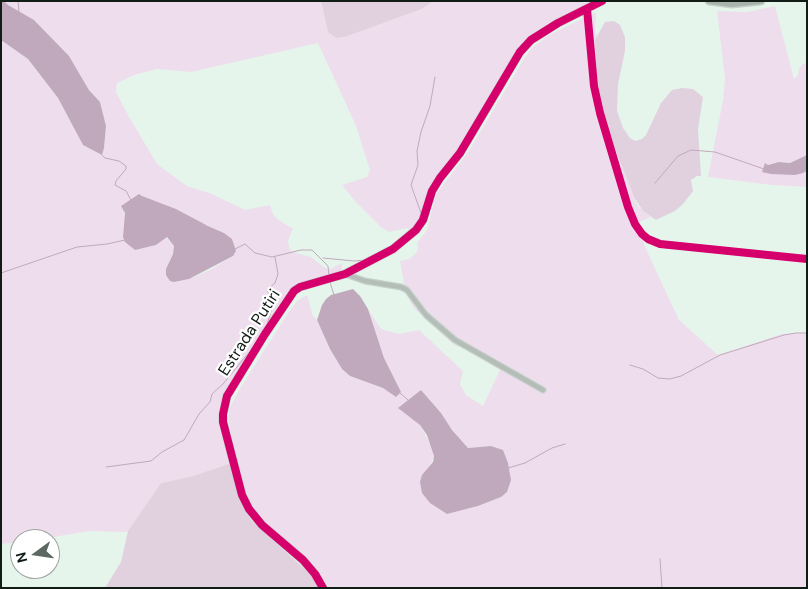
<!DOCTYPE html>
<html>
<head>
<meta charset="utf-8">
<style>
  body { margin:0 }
  #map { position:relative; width:808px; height:589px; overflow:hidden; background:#e5f5eb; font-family:"DM Sans",sans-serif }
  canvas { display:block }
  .frame { position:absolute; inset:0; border:2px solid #121c16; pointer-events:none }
  .north { position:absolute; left:10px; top:529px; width:50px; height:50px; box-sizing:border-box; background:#fff; border:1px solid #a0a4a2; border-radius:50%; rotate:256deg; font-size:14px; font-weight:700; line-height:20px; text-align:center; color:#121c16 }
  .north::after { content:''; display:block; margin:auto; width:18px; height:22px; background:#5c6861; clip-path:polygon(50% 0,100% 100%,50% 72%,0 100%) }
</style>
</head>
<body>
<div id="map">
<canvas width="808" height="589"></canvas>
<div class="frame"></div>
<div class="north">N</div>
</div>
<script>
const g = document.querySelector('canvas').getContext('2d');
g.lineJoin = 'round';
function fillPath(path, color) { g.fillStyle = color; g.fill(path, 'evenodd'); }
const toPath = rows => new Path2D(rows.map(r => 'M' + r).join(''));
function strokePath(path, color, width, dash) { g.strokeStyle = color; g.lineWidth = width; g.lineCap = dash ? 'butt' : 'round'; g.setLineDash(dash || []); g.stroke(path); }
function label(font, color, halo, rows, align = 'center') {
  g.font = font + ' "DM Sans",sans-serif'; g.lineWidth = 4.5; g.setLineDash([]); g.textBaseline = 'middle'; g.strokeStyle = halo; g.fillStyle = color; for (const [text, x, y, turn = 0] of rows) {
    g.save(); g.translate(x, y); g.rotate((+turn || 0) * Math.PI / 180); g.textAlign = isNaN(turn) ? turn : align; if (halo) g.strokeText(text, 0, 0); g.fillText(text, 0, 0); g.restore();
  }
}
fillPath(toPath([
  [4,1,321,1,328,32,336,38,345,37,422,9,433,1,579,1,591,4,527,43,462,147,430,190,427,196,422,220,412,232,407,228,389,232,382,228,355,201,342,185,367,177,370,170,356,126,318,43,191,72,157,69,134,75,117,83,116,92,128,115,157,164,187,186,212,194,245,210,270,205,273,214,277,219,288,226,293,228,288,241,290,250,296,253,311,257,325,268,330,269,342,263,342,273,299,290,291,296,222,407,231,463,193,476,161,483,128,532,89,531,42,539,20,539,20,542,1,544,1,40,28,59,58,98,83,145,102,154,104,148,106,126,100,102,89,90,69,56,34,20,7,5],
  [139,194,142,196,224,233,236,251,233,256,208,271,189,279,175,282,166,269,173,254,174,246,166,237,149,247,125,219,124,209],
  [775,6,794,79,798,75,799,69,802,64,807,63,807,155,790,163,779,162,768,165,762,172,803,173,807,171,807,187,772,185,708,177,723,100,725,78,717,11,747,12],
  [596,12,595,32,597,36,595,40,596,71,601,103,610,136,634,197,638,206,650,217,638,223,645,247,679,320,718,355,782,334,807,333,807,588,329,588,314,566,264,522,253,508,247,496,232,438,229,423,229,409,241,387,288,313,297,301,307,295,313,316,317,320,330,349,342,369,350,376,383,388,396,397,401,392,384,358,368,309,381,329,399,334,419,330,463,371,460,384,466,395,483,406,500,370,468,349,454,345,414,308,406,294,400,261,410,259,417,252,418,248,417,243,427,230,436,194,469,151,525,57,532,48,549,35],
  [421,390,441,413,452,430,468,448,491,446,503,450,510,473,501,497,478,506,447,514,429,467,434,456,432,447,420,425]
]), '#eedeed');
fillPath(toPath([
  [321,1,433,1,422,9,345,37,336,38,328,32],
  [614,21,620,25,625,37,625,51,618,84,617,111,623,128,630,138,635,141,642,139,646,135,661,103,672,90,682,88,693,89,703,97,698,129,701,176,697,176,691,180,693,191,683,204,675,211,656,220,643,211,634,197,610,136,601,103,596,71,595,40,605,22],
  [231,463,240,498,251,520,308,572,321,588,105,588,121,562,128,531,161,483,193,476]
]), '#e1d1df');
fillPath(toPath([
  [1,1,4,1,8,5,34,20,69,56,89,90,100,102,106,126,104,148,102,155,83,145,58,98,28,59,1,40],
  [807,155,807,171,803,173,795,175,771,174,762,172,765,163,768,165,779,162,790,163],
  [139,194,142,196,176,209,208,226,224,233,232,239,236,251,233,256,189,279,174,282,170,281,166,275,166,269,173,254,174,246,167,237,156,245,135,250,125,242,123,237,125,213,121,206],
  [353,289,360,296,368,309,384,358,401,392,396,397,383,388,350,376,342,369,330,349,317,320,322,305,326,299,331,295],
  [421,390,441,413,452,430,468,448,491,446,503,450,508,463,511,480,507,492,501,497,478,506,447,514,430,503,422,493,420,482,422,475,433,462,434,456,427,435,420,425,398,408]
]), '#c0a9bd');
strokePath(toPath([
  [18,1,19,12],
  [102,155,105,158,119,161,126,166,126,169,116,181,115,185,126,191,131,200],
  [655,183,678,156,691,150,715,152,764,169],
  [413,229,419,220,421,213,411,185,418,165,417,151,421,132,430,106,435,77],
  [235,249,245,244,255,253,272,257,301,250,312,250,328,266,329,276],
  [385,250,395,244],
  [323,258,354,261,366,260],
  [1,273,77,247,107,244,125,240],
  [330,282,334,295],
  [266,327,274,303,267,290,275,283,278,274,275,257],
  [630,365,643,369,658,378,670,379,681,376,720,355,784,335,796,333,807,333],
  [400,393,408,400],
  [106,467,151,461,162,452,184,440,199,414,210,402,212,394,223,384,255,345],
  [508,468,525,463,552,448,565,444],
  [660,559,662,588]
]), '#c0a9bd', 1);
const street = toPath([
  [587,9,594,86,600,113,628,207,635,224,642,234,648,239,660,244,807,259],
  [345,274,365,281,401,287,407,290,426,315,455,340,543,390]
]);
const secondary = toPath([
  [709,1,732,4,761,1],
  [323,588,315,574,303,560,262,525,249,509,242,495,223,422,223,414,227,396,265,334,294,291,300,287,345,274,393,249,416,230,423,220,432,191,440,178,460,153,520,52,531,40,558,23,602,1]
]);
strokePath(street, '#c5d1ca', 7);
strokePath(secondary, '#c5d1ca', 9);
strokePath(street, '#b5bdb8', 4.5);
strokePath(secondary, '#a9b3ad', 6);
strokePath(toPath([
  [587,9,594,86,600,113,628,207,635,224,642,234,648,239,660,244,807,259],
  [323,588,315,574,303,560,262,525,249,509,242,495,223,422,223,414,227,396,265,334,294,291,300,287,345,274,393,249,416,230,423,220,432,191,440,178,460,153,520,52,531,40,558,23,602,1]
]), '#d6006c', 8);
label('16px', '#121c16', '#fff', [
  ["Estrada Putiri",250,333,-57]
]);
</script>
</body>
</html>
